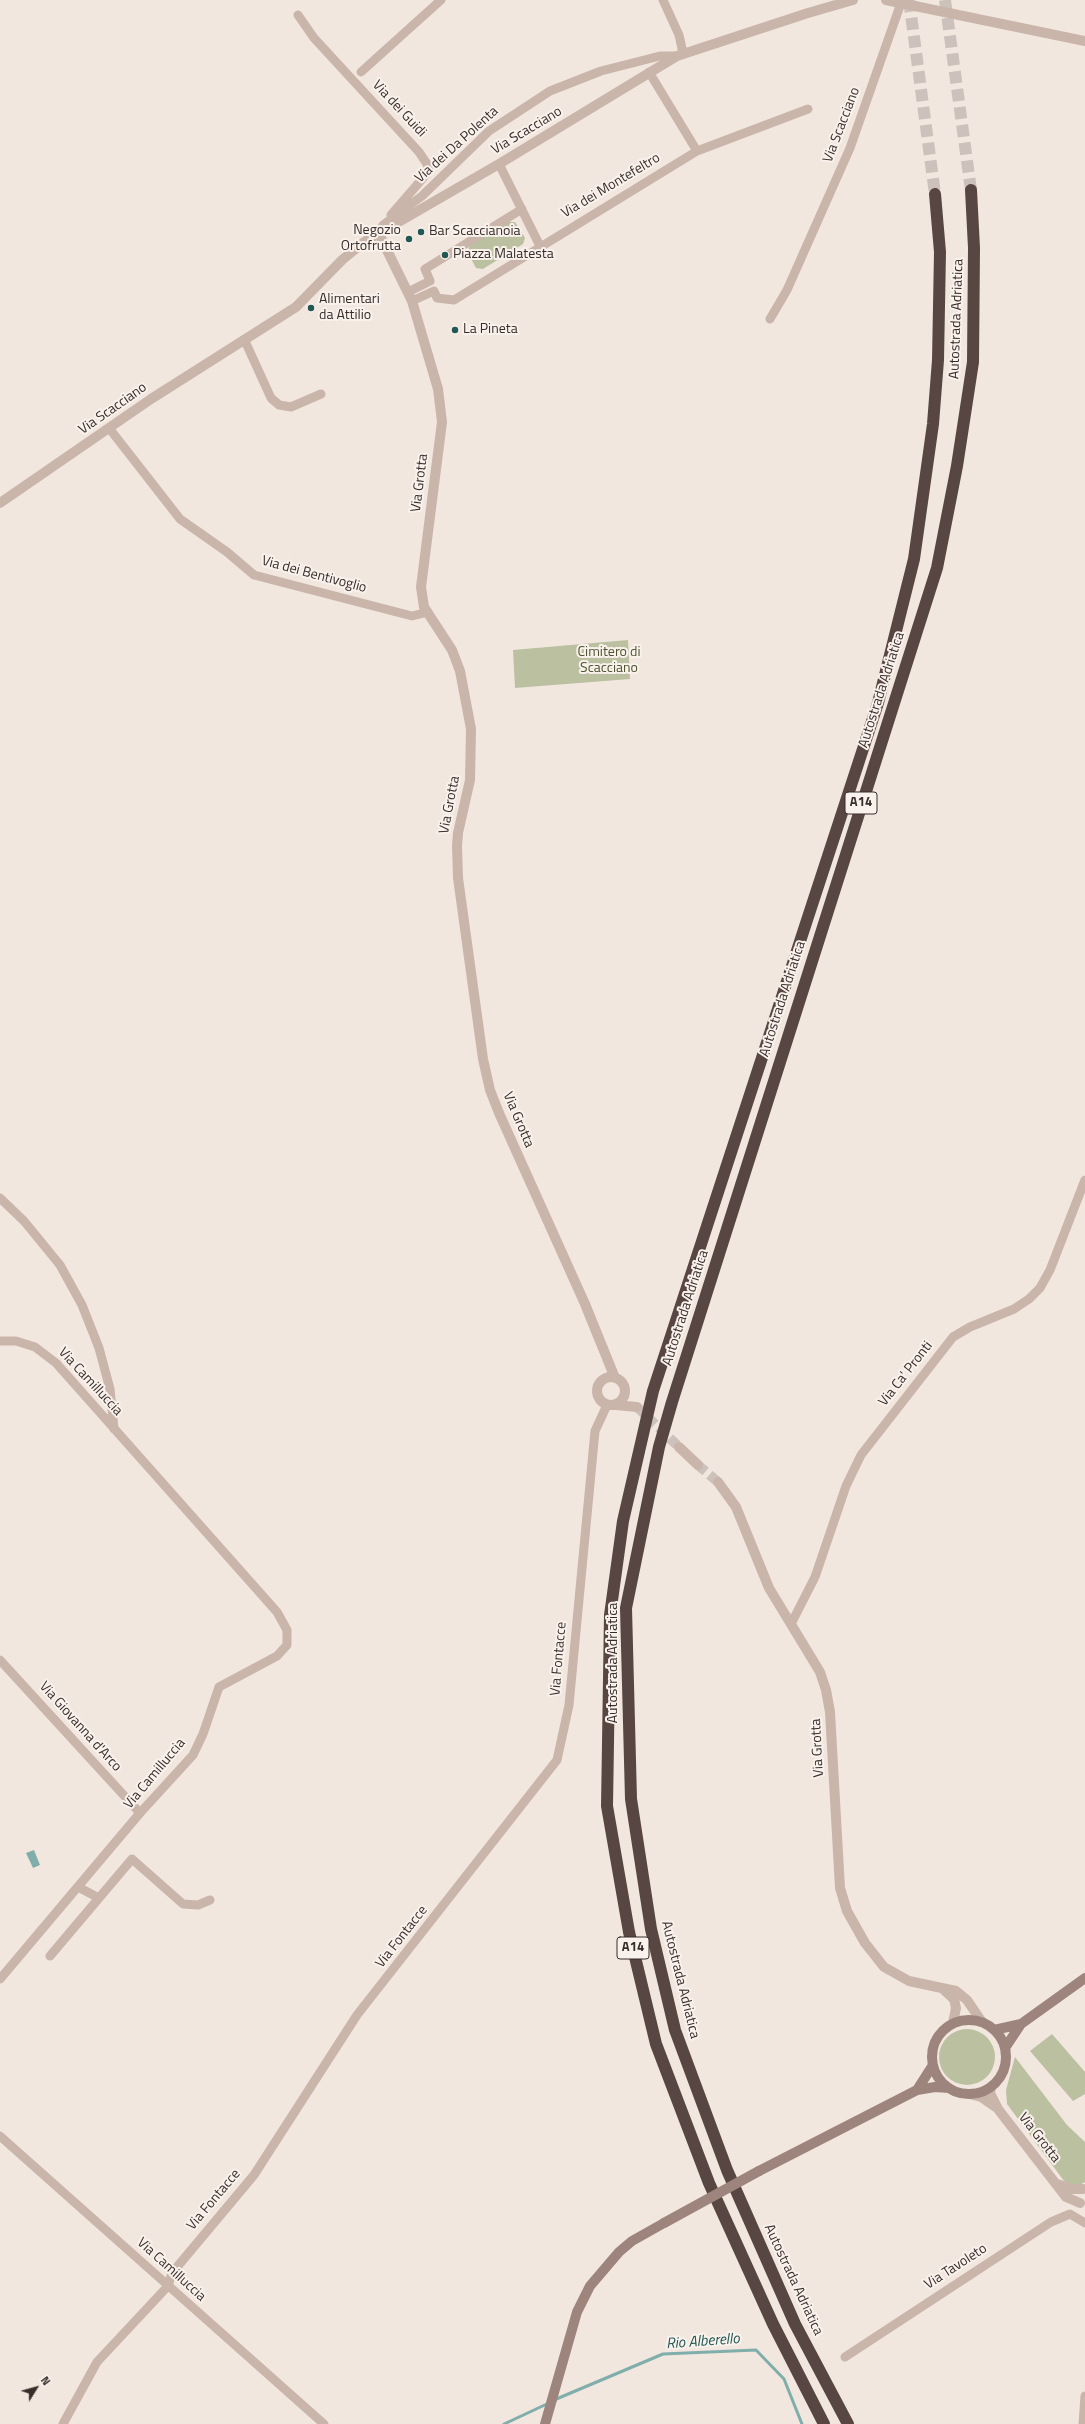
<!DOCTYPE html>
<html>
<head>
<meta charset="utf-8">
<style>
  body { margin:0 }
  #map { position:relative; width:1085px; height:2424px; overflow:hidden; background:#f2e7df; font-family:"Titillium Web",sans-serif }
  canvas { display:block }
  .north { position:absolute; left:16px; top:2368px; width:40px; height:40px; -webkit-text-stroke:3px #f9f1ec; paint-order:stroke; rotate:53deg; font-size:11px; font-weight:700; line-height:16px; text-align:center; color:#382d2a }
  .north::after { content:''; display:block; margin:auto; width:14px; height:18px; background:#382d2a; clip-path:polygon(50% 0,100% 100%,50% 72%,0 100%) }
</style>
</head>
<body>
<div id="map">
<canvas width="1085" height="2424"></canvas>
<div class="north">N</div>
</div>
<script>
const g = document.querySelector('canvas').getContext('2d');
g.lineJoin = 'round';
function fillPath(path, color) { g.fillStyle = color; g.fill(path, 'evenodd'); }
const toPath = rows => new Path2D(rows.map(r => 'M' + r).join(''));
function strokePath(path, color, width, dash) { g.strokeStyle = color; g.lineWidth = width; g.lineCap = dash ? 'butt' : 'round'; g.setLineDash(dash || []); g.stroke(path); }
function label(font, color, halo, rows, align = 'center') {
  g.font = font + ' "Titillium Web",sans-serif'; g.lineWidth = 4; g.setLineDash([]); g.textBaseline = 'middle'; g.strokeStyle = halo; g.fillStyle = color; for (const [text, x, y, turn = 0] of rows) {
    g.save(); g.translate(x, y); g.rotate((+turn || 0) * Math.PI / 180); g.textAlign = isNaN(turn) ? turn : align; if (halo) g.strokeText(text, 0, 0); g.fillText(text, 0, 0); g.restore();
  }
}
fillPath(toPath([
  [507,222,515,222,525,238,523,244,483,269,476,268,468,253,469,246],
  [628,640,630,679,515,688,513,650],
  '939 2057a28 28 0 1 1 56 0a28 28 0 1 1-56 0Z',
  [1052,2034,1085,2072,1085,2094,1073,2101,1030,2051],
  [1015,2057,1067,2125,1085,2142,1085,2182,1078,2186,1070,2185,1064,2181,1007,2104,1006,2090]
]), '#bac0a0');
fillPath(toPath([
  [34,1850,40,1865,33,1868,26,1853]
]), '#80aeaa');
strokePath(toPath([
  [554,2400,663,2354,756,2350,784,2379,802,2424],
  [504,2424,549,2403]
]), '#80aeaa', 3);
strokePath(toPath([
  [637,1407,679,1447],
  [698,1465,718,1482]
]), '#cdc2bb', 10, [10, 5]);
strokePath(toPath([
  [909,0,935,194],
  [945,0,971,190]
]), '#cdc2bb', 12, [12, 6]);
strokePath(toPath([
  [663,0,679,35,683,53],
  [298,15,314,38,419,152,427,164,429,170,423,178,391,215],
  [361,72,441,0],
  [649,72,697,151],
  [499,164,540,246],
  [379,234,383,225,422,196,489,131,550,91,601,71,660,56,677,56],
  [408,292,430,281,425,269,522,209],
  [412,301,434,291,437,298,454,300,697,151,808,109],
  [770,319,787,290,850,148,901,3],
  [245,341,271,398,279,405,291,407,321,394],
  [109,428,180,519,227,552,254,575,412,616,428,612],
  [0,1198,24,1221,60,1265,82,1305,99,1348,110,1389,114,1429],
  [0,1341,16,1341,35,1347,56,1363,277,1612,287,1630,287,1645,277,1656,219,1687,203,1734,193,1755,140,1813,0,1979],
  [791,1624,815,1577,846,1486,861,1455,953,1337,970,1327,1014,1309,1029,1299,1040,1288,1050,1270,1085,1180],
  [0,1660,140,1813],
  [78,1887,99,1898,132,1859,183,1904,198,1905,210,1900],
  [50,1956,99,1898],
  [0,2136,324,2424],
  [845,2357,1051,2222,1070,2214,1085,2223],
  [63,2424,97,2362,168,2286,172,2273,254,2175,357,2015,557,1760,569,1705,595,1431,607,1405],
  [1083,2424,1085,2396]
]), '#cab5ab', 9);
strokePath(toPath([
  [886,0,1085,41],
  [379,234,412,301,438,389,442,422,421,587,424,607,452,650,460,671,471,729,470,780,458,833,457,846,458,878,483,1059,490,1090,499,1113,585,1304,615,1378],
  [0,503,151,399,296,307,342,260,364,242,499,164,677,56,808,13,853,0],
  '597 1391a14 14 0 1 1 28 0a14 14 0 1 1-28 0Z',
  [616,1405,637,1407],
  [679,1447,698,1465],
  [718,1482,736,1507,769,1588,820,1672,826,1690,830,1712,840,1888,847,1911,865,1943,884,1967,909,1981,956,1991,967,2000,982,2022],
  [942,1988,954,1999,956,2008,953,2023],
  [991,2087,990,2093,998,2109,1066,2197,1080,2203],
  [970,2094,981,2097,997,2108],
  [1057,2184,1071,2189,1083,2189]
]), '#cab5ab', 10);
strokePath(toPath([
  '932 2057a37 37 0 1 1 74 0a37 37 0 1 1-74 0Z',
  [994,2030,1021,2024],
  [1005,2048,1021,2024,1085,1978],
  [917,2090,933,2065],
  [759,2171,917,2090,935,2087,949,2088],
  [545,2424,577,2312,590,2286,619,2252,632,2241,664,2223]
]), '#9d857d', 10);
strokePath(toPath([
  [824,2424,773,2324,709,2183,656,2044,629,1932,607,1806,610,1615,623,1521,653,1391,878,703,914,559,933,424,938,360,940,252,935,194],
  [848,2424,795,2324,727,2170,675,2030,651,1929,631,1799,626,1608,659,1447,672,1402,937,568,957,466,973,362,974,248,971,190]
]), '#584642', 12);
strokePath(toPath([
  [664,2223,759,2171]
]), '#9d857d', 10);
for (const [x, y, r, color] of [
  [421,232,4,"#215854"],
  [409,239,4,"#215854"],
  [445,255,4,"#215854"],
  [311,308,4,"#215854"],
  [455,330,4,"#215854"]
]) { const dot = new Path2D(); dot.arc(x, y, r, 0, 2 * Math.PI); g.fillStyle = color; g.fill(dot); strokePath(dot, '#f9f1ec', 1.5); }
for (const [x, y, w] of [
  [861,803,32],
  [633,1948,32]
]) { const box = new Path2D(); box.roundRect(x - w / 2, y - 11, w, 22, 3); g.fillStyle = '#f9f1ec'; g.fill(box); strokePath(box, '#382d2a', 1); }
label('bold 13px', '#382d2a', null, [
  ["A14",861,803],
  ["A14",633,1948]
]);
label('14px', '#382d2a', '#f9f1ec', [
  ["Via dei Guidi",399,109,47],
  ["Via Scacciano",842,125,-69],
  ["Via Scacciano",527,131,-31],
  ["Via dei Da Polenta",457,145,-42],
  ["Via dei Montefeltro",611,186,-31],
  ["Autostrada Adriatica",957,319,-88],
  ["Via Scacciano",113,409,-35],
  ["Via Grotta",420,483,-83],
  ["Via dei Bentivoglio",314,575,15],
  ["Autostrada Adriatica",882,690,-72],
  ["Via Grotta",450,805,-79],
  ["Autostrada Adriatica",783,999,-72],
  ["Via Grotta",518,1120,67],
  ["Autostrada Adriatica",686,1308,-72],
  ["Via Ca' Pronti",906,1374,-52],
  ["Via Camilluccia",90,1382,47],
  ["Via Fontacce",559,1659,-85],
  ["Autostrada Adriatica",614,1663,-90],
  ["Via Giovanna d'Arco",80,1727,48],
  ["Via Grotta",818,1748,-93],
  ["Via Camilluccia",155,1774,-50],
  ["Via Fontacce",402,1937,-52],
  ["Autostrada Adriatica",680,1980,76],
  ["Via Grotta",1039,2138,52],
  ["Via Fontacce",214,2200,-50],
  ["Via Tavoleto",956,2267,-33],
  ["Via Camilluccia",171,2270,42],
  ["Autostrada Adriatica",793,2280,65]
]);
label('14px', '#382d2a', '#f9f1ec', [
  ["Negozio",401,231,"right"],
  ["Ortofrutta",401,247,"right"],
  ["Bar Scaccianoia",429,232],
  ["Piazza Malatesta",453,255],
  ["Alimentari",319,300],
  ["da Attilio",319,316],
  ["La Pineta",463,330]
], 'left');
label('14px', '#4c552f', '#f9f1ec', [
  ["Cimitero di",609,653],
  ["Scacciano",609,669]
]);
label('italic 15px', '#215854', '#f9f1ec', [
  ["Rio Alberello",703,2342,-4]
]);
</script>
</body>
</html>
